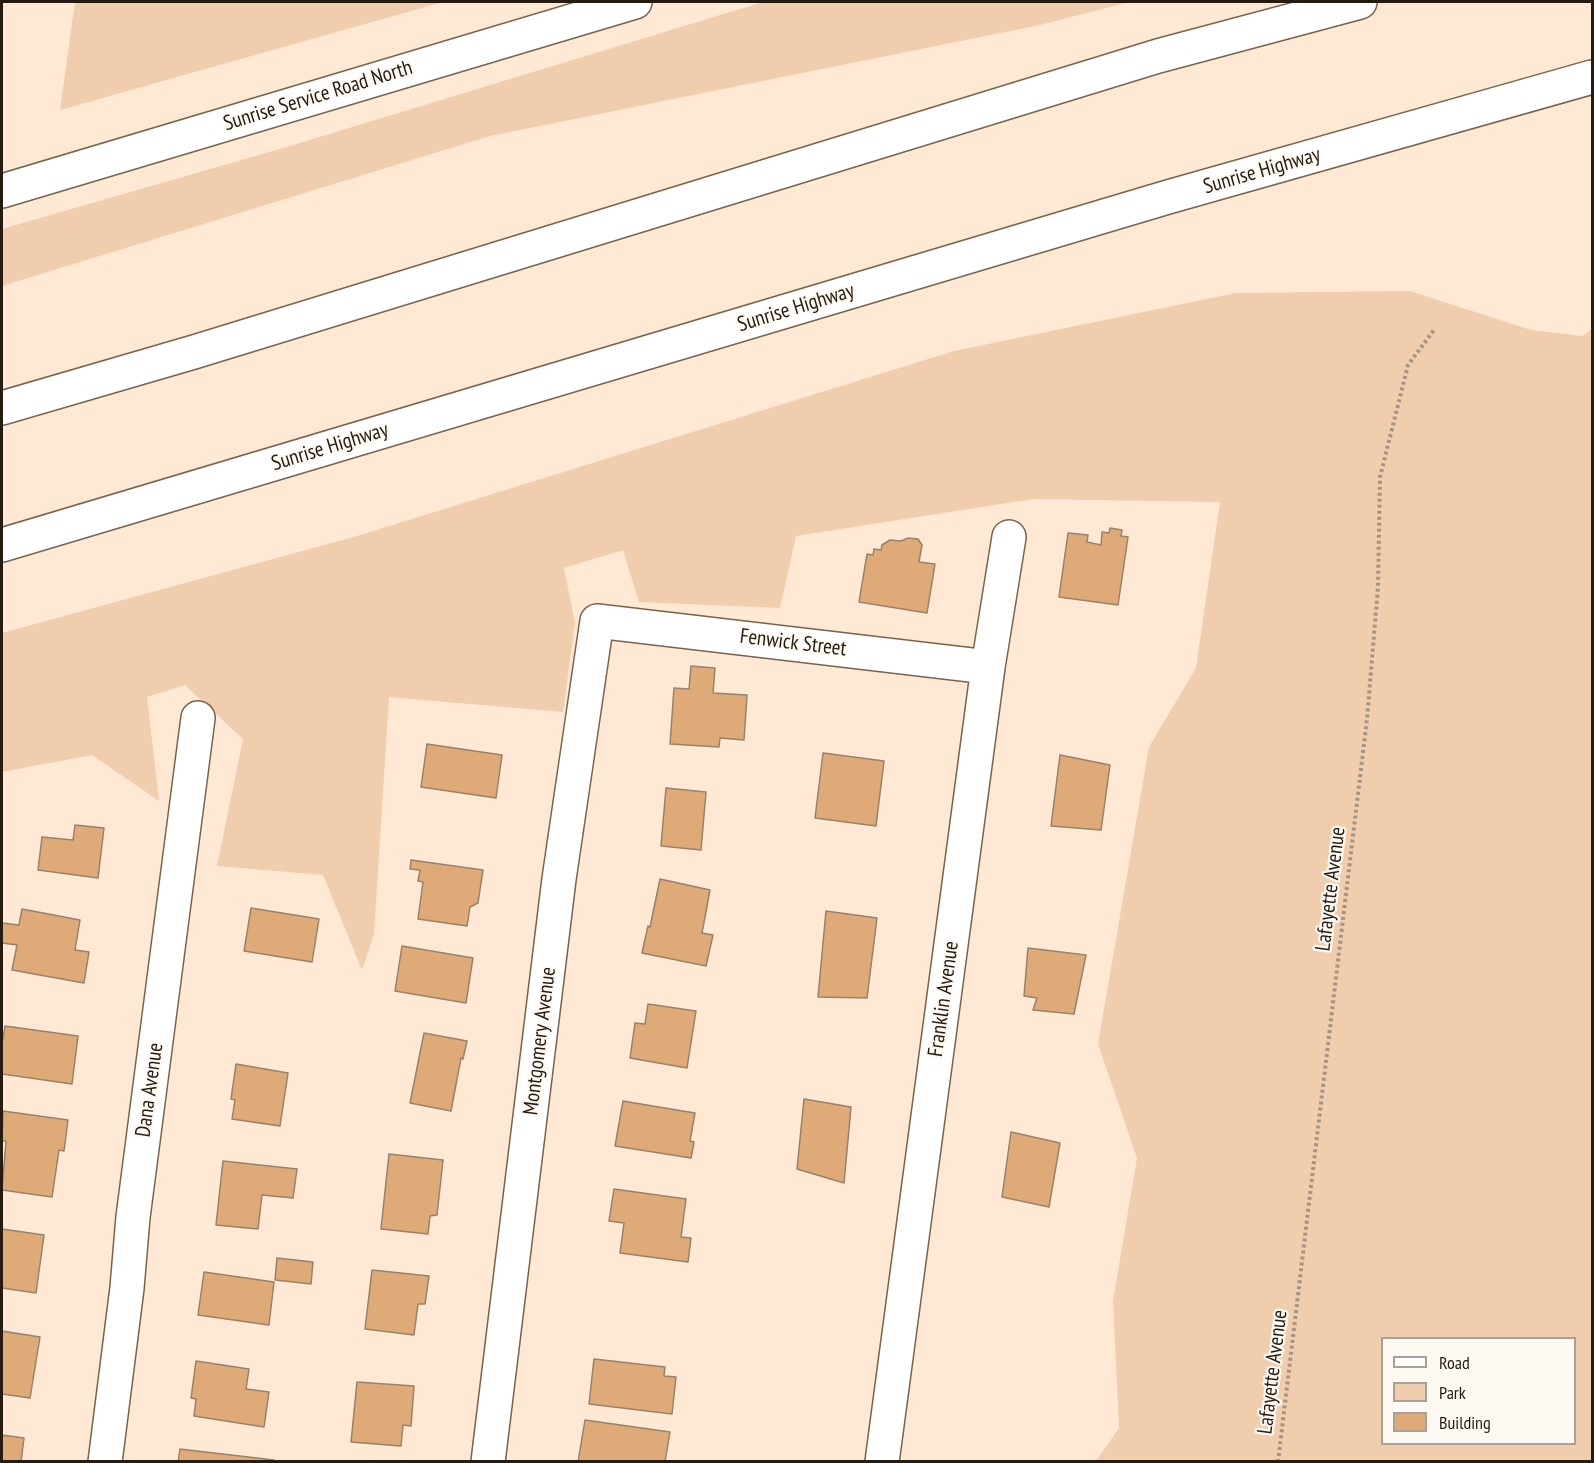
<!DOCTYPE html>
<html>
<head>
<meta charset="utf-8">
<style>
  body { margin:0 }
  #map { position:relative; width:1594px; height:1463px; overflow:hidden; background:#ffe9d4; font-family:"PT Sans Narrow",sans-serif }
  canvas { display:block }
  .frame { position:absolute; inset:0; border:3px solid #251b11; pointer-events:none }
  .legend { position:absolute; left:1381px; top:1337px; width:195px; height:108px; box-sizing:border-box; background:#fff9f4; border:2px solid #a8a099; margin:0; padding:8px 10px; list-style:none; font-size:18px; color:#251b11 }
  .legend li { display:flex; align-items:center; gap:12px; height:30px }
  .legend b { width:30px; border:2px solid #a8a099 }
</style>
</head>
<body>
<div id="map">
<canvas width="1594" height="1463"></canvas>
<div class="frame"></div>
<ul class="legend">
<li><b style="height:8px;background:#fff"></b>Road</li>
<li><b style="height:16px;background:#f0cdac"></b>Park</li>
<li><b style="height:16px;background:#deab78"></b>Building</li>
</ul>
</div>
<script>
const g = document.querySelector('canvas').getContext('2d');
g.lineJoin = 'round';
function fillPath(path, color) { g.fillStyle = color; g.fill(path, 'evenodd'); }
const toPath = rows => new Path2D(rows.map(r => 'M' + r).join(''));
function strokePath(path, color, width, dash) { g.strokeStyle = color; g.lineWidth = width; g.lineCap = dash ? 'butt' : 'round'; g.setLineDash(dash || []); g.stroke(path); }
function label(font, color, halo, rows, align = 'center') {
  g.font = font + ' "PT Sans Narrow",sans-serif'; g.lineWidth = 4.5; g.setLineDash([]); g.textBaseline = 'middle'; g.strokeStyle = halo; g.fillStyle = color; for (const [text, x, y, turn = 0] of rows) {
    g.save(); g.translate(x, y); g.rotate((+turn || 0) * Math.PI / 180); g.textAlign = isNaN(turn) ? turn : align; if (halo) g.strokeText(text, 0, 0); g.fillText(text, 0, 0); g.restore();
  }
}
fillPath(toPath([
  [75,2,443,2,60,110],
  [763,2,1129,2,1040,25,490,136,2,286,2,229,290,146],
  [1410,291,1531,330,1583,336,1592,329,1592,1461,1096,1461,1119,1428,1113,1301,1137,1158,1098,1044,1149,747,1196,668,1220,502,1033,499,796,536,780,608,639,602,623,550,564,568,575,623,563,712,389,697,374,934,362,970,323,875,217,866,243,739,185,685,147,697,159,801,92,755,2,772,2,633,357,536,954,351,1236,293],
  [1382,1338,1574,1338,1574,1444,1382,1444]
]), '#f0cdac');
const building = toPath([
  [1110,528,1122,530,1121,536,1128,537,1118,605,1059,597,1068,533,1088,535,1087,542,1101,545,1102,532,1109,533,1110,528],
  [908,538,918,539,922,545,919,562,935,564,927,613,859,602,867,554,873,555,874,549,881,550,882,545,890,540,901,541,908,538],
  [691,666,715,668,713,693,747,695,744,740,720,738,719,747,670,744,674,688,689,689,691,666],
  [427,744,502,755,496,798,421,787,427,744],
  [823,753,884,761,876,826,815,818,823,753],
  [1060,755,1110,765,1101,830,1051,826,1060,755],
  [666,788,706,792,701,850,661,846,666,788],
  [75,825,104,828,98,878,38,870,42,837,73,840,75,825],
  [411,860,483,870,478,903,470,907,467,926,418,919,423,882,418,881,420,870,410,869,411,860],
  [660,879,710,890,702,933,713,935,706,966,642,953,648,926,650,927,660,879],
  [251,908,319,919,312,962,244,951,251,908],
  [22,909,80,920,75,950,89,952,84,983,12,970,17,945,2,943,2,923,19,925,22,909],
  [826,911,877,918,867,998,818,997,826,911],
  [402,946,473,958,466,1003,395,991,402,946],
  [1028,948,1086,955,1074,1014,1033,1010,1037,998,1024,996,1028,948],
  [648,1004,696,1011,687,1068,630,1058,635,1023,645,1024,648,1004],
  [5,1026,78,1036,72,1084,2,1074,2,1039,3,1039,5,1026],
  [424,1033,467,1041,463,1059,461,1058,451,1111,410,1103,424,1033],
  [236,1064,288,1073,280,1126,232,1119,235,1100,231,1099,236,1064],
  [804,1099,851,1107,844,1183,797,1169,804,1099],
  [623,1101,695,1113,690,1141,694,1142,691,1158,615,1146,623,1101],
  [3,1111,68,1120,64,1151,59,1150,52,1197,2,1190,6,1141,2,1141,3,1111],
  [1011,1132,1060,1143,1049,1207,1002,1197,1011,1132],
  [389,1154,443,1160,437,1215,430,1216,428,1234,381,1229,389,1154],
  [223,1161,297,1169,293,1198,262,1195,258,1229,216,1225,223,1161],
  [614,1189,686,1199,681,1237,691,1238,688,1262,620,1253,624,1223,609,1221,614,1189],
  [2,1229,44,1235,36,1293,2,1288,2,1229],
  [277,1258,313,1262,311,1284,275,1280,277,1258],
  [372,1270,429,1276,425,1304,418,1304,414,1335,365,1329,372,1270],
  [204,1272,274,1282,269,1325,198,1315,204,1272],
  [2,1331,40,1337,30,1398,2,1394,2,1331],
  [594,1359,665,1367,664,1376,676,1377,672,1414,589,1404,594,1359],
  [196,1361,249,1369,246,1389,269,1392,264,1427,194,1416,196,1399,191,1398,196,1361],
  [357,1382,414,1386,411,1426,403,1425,401,1446,351,1442,357,1382],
  [585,1420,670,1432,665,1462,578,1462,585,1420],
  [2,1435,24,1438,21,1462,2,1462,2,1435],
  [180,1449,274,1460,274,1462,178,1462,180,1449]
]);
fillPath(building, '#deab78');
strokePath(building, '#9a8169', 1.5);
const street = toPath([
  [105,1462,127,1288,133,1217,198,718],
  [488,1462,559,879,597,621,988,667],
  [882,1462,988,667,1009,537]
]);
const secondary = toPath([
  [2,191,635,2]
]);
const highway = toPath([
  [2,408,194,352,1158,56,1360,2],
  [2,545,1168,197,1592,77]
]);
strokePath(street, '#7a624b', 36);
strokePath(secondary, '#7a624b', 36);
strokePath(highway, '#7a624b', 36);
strokePath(toPath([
  [1278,1462,1367,719,1378,587,1380,477,1408,365,1434,330]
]), '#a59483', 4, [3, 3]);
strokePath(street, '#fff', 33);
strokePath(secondary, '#fff', 33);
strokePath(highway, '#fff', 33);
label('21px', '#251b11', '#fff9f4', [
  ["Sunrise Service Road North",318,96,-17],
  ["Sunrise Highway",1262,171,-16],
  ["Sunrise Highway",796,308,-17],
  ["Sunrise Highway",330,447,-17],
  ["Fenwick Street",793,643,7],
  ["Lafayette Avenue",1331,889,-83],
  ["Franklin Avenue",944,999,-82],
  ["Montgomery Avenue",540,1041,-83],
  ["Dana Avenue",150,1090,-82],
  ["Lafayette Avenue",1273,1372,-83]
]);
</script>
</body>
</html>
